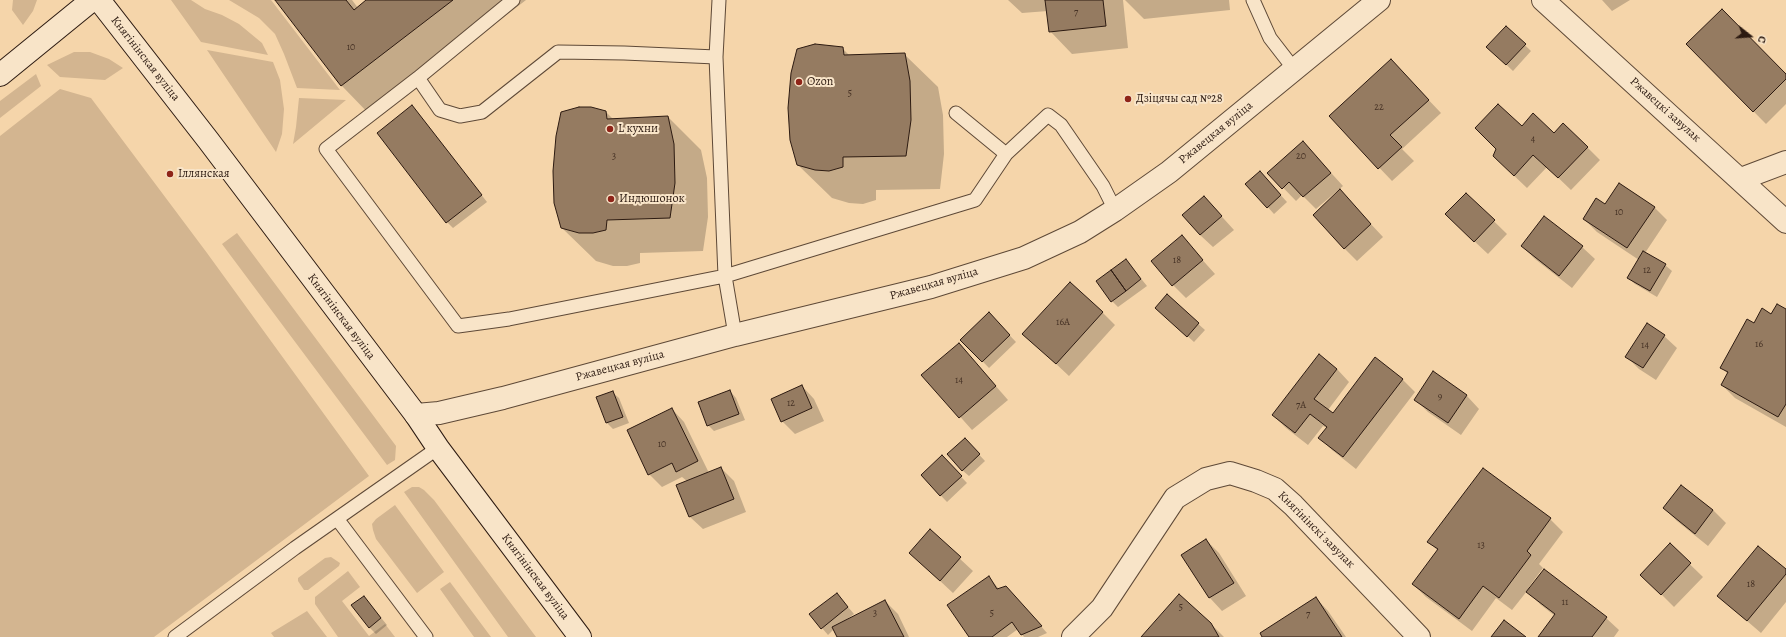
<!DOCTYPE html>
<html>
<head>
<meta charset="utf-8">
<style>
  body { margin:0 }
  #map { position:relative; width:1786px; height:637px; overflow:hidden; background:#f5d5aa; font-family:Alegreya,serif }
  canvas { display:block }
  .north { position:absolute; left:1730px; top:16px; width:40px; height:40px; -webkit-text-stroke:3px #f8e4c8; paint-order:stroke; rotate:107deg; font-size:11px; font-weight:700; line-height:16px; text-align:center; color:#2c1a11 }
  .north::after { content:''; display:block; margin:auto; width:14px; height:18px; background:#2c1a11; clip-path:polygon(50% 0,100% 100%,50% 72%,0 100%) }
</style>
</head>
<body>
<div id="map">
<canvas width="1786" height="637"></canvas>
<div class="north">С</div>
</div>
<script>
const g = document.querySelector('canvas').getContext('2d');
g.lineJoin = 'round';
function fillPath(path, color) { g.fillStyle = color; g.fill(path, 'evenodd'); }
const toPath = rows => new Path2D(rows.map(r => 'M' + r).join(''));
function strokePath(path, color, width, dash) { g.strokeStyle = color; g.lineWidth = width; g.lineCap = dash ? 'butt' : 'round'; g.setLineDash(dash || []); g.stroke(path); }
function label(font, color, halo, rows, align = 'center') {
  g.font = font + ' Alegreya,serif'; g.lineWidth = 4; g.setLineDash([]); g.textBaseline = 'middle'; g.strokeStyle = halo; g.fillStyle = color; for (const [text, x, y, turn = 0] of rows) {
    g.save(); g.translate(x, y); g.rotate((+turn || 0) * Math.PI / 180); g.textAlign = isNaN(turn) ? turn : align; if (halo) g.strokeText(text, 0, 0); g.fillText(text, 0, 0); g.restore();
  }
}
fillPath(toPath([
  [13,0,37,0,33,11,23,25,12,10],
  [171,0,191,0,205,9,222,15,239,24,262,43,268,55,201,42],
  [229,0,271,0,340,90,297,88,284,54,275,34,259,18],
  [207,50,273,62,280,80,284,109,282,134,276,152],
  [74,52,90,52,109,59,123,68,105,80,60,77,47,65],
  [36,74,41,86,0,118,0,101],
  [60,89,91,98,207,253,369,476,154,637,0,637,0,136],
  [299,98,346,100,293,144,296,127],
  [237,233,396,446,395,460,387,465,222,244],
  [412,487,419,487,424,490,434,500,536,637,508,637,404,492],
  [395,505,444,572,417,593,376,539,373,530,372,524,376,519],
  [331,557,340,563,339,566,308,590,304,590,298,581,298,578,325,558],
  [348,571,360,587,342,601,369,636,385,624,395,637,338,637,315,604,315,597],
  [450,582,491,637,474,637,440,589],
  [307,611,327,637,274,637,271,633]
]), '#d3b590');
fillPath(toPath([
  [277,0,352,0,358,8,368,0,526,0,373,118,342,86],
  [1008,0,1123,0,1128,48,1072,54,1050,31,1048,11,1022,13],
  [1125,0,1229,0,1230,10,1144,19],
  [1602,0,1630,0,1612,11],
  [1506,27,1531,51,1513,71,1494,53],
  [1687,44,1786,75,1786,104,1766,124],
  [842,48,850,56,904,54,938,87,943,115,944,154,940,189,876,190,876,200,863,204,849,203,832,198,798,165],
  [1403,73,1441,113,1402,149,1414,161,1392,181,1330,116],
  [412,106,487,202,453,228,447,222],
  [606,112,613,119,668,117,701,150,707,178,708,217,703,251,640,253,640,263,627,266,613,266,596,261,562,228],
  [1522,127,1554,134,1587,147,1600,160,1571,190,1547,167,1527,188,1507,169,1497,149],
  [1303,142,1343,186,1316,209,1302,195,1296,201,1269,173],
  [1266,179,1287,202,1274,214,1247,184],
  [1340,191,1383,237,1357,261,1344,248],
  [1466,194,1507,234,1488,254,1459,227],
  [1204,197,1234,230,1213,247,1200,235],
  [1605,205,1654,207,1667,220,1645,253,1665,265,1672,271,1657,297,1635,284,1629,278,1639,260,1597,232,1584,219],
  [1182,237,1215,274,1186,298,1173,285],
  [1522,246,1582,247,1595,259,1572,288,1535,259],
  [1126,260,1147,286,1118,307,1112,301],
  [1167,296,1205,330,1194,342,1163,314],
  [1786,310,1786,427,1735,398,1722,385,1728,374,1721,367,1754,324],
  [1102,312,1115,325,1069,376,1024,334],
  [995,320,1016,342,989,368,962,340],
  [1664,336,1677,348,1656,380,1639,369,1626,356],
  [959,344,1008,400,972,430,923,375],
  [1337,369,1349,382,1328,410,1333,414,1402,379,1415,392,1356,469,1332,450,1320,438,1327,428,1323,426,1308,445,1286,428,1273,415],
  [1433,373,1467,396,1479,409,1461,435,1428,412,1415,399],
  [802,386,814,399,824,421,795,434,782,421],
  [730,391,736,398,745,420,714,431,708,425],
  [612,392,619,398,629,423,613,429,607,423],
  [672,409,684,422,709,473,721,468,734,481,746,512,703,529,690,517,678,485,687,481,682,477,662,487,649,474],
  [971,446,985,461,969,476,962,470],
  [948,463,967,483,947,502,922,476],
  [1483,469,1550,519,1563,532,1539,564,1543,568,1529,587,1606,618,1619,630,1614,637,1539,637,1555,616,1541,605,1527,591,1512,610,1496,598,1472,631,1426,597,1413,584,1438,551,1429,542],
  [1681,486,1713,510,1726,523,1708,546,1677,521,1664,508],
  [930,531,973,571,953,593,910,553],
  [1206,540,1219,553,1246,596,1222,611,1210,598,1183,555],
  [1670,545,1703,577,1674,607,1654,587],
  [1786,570,1786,602,1761,633,1718,596],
  [989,577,999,589,1012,593,1047,633,1038,637,1024,637,1018,629,1007,637,971,637],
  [837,594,854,614,846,620,885,601,898,614,909,637,838,637,834,629,828,635,822,628],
  [364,597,387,625,376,634,369,627],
  [1316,598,1328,611,1346,637,1263,637],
  [1210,623,1224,637,1143,637]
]), '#0003');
const building = toPath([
  [275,0,346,0,354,10,366,0,453,0,341,86,275,0],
  [1045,0,1103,0,1106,26,1049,32,1045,0],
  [1722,9,1786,74,1786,79,1753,112,1686,44,1722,9],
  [1506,26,1526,44,1506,65,1486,47,1506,26],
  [815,44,843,47,844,55,905,53,910,81,911,120,906,156,843,157,843,167,829,171,815,170,797,165,790,140,788,108,791,73,797,49,815,44],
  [1391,59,1429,100,1390,135,1402,147,1378,169,1329,116,1391,59],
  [1498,104,1522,126,1533,113,1554,133,1563,123,1588,147,1558,178,1533,155,1514,176,1493,156,1496,149,1475,128,1498,104],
  [412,105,482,195,446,223,377,133,412,105],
  [579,107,591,107,606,111,607,119,668,116,674,144,675,183,670,218,607,220,606,230,593,233,579,233,561,228,554,203,553,171,556,136,561,112,579,107],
  [1303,141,1331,173,1303,197,1289,182,1282,189,1267,173,1303,141],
  [1260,171,1281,195,1267,208,1245,184,1260,171],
  [1619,183,1655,207,1627,248,1583,219,1596,198,1605,204,1619,183],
  [1340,189,1371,224,1344,249,1313,215,1340,189],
  [1466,193,1495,220,1474,242,1445,214,1466,193],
  [1204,196,1222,216,1200,235,1182,215,1204,196],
  [1544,216,1583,246,1559,276,1521,246,1544,216],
  [1182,235,1203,260,1172,286,1151,261,1182,235],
  [1643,251,1666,264,1650,291,1627,278,1643,251],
  [1126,259,1141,279,1126,291,1111,270,1126,259],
  [1111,270,1126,291,1111,302,1096,281,1111,270],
  [1070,282,1103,312,1056,364,1022,334,1070,282],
  [1167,294,1199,323,1187,337,1155,308,1167,294],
  [1777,304,1786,309,1786,404,1778,417,1721,385,1728,372,1720,368,1747,319,1754,323,1762,308,1771,314,1777,304],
  [989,312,1010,335,982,362,960,340,989,312],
  [1647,323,1665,335,1643,368,1625,357,1647,323],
  [959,343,996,386,959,418,921,375,959,343],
  [1319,354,1337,369,1314,399,1333,413,1375,357,1403,379,1343,457,1318,438,1327,427,1310,414,1295,433,1272,415,1319,354],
  [1433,371,1467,395,1448,423,1414,400,1433,371],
  [802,385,812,408,781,422,771,399,802,385],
  [730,390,739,414,707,426,698,402,730,390],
  [613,391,623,417,606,423,596,397,613,391],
  [672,408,698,461,676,472,672,463,648,475,627,430,672,408],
  [965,438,980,454,962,471,947,454,965,438],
  [942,455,962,476,940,496,921,475,942,455],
  [721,467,734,499,689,517,676,485,721,467],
  [1483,468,1551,518,1527,551,1531,555,1499,598,1483,586,1459,619,1412,584,1438,549,1427,542,1483,468],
  [1681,485,1713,510,1695,534,1663,508,1681,485],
  [930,529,961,557,940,581,909,553,930,529],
  [1206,539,1234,583,1209,598,1181,555,1206,539],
  [1670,543,1691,563,1661,595,1640,575,1670,543],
  [1758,546,1786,569,1786,574,1747,621,1717,596,1758,546],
  [1544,569,1607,617,1592,637,1538,637,1555,614,1526,592,1544,569],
  [989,576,997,589,1006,586,1042,626,1021,635,1012,622,992,637,969,637,947,605,989,576],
  [837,593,848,607,821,629,809,614,837,593],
  [1179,594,1211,623,1219,637,1141,637,1179,594],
  [364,596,381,618,369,628,351,605,364,596],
  [1316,597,1342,637,1262,637,1260,633,1316,597],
  [885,600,904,637,837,637,832,627,885,600],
  [1504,620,1526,637,1491,637,1504,620]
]);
fillPath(building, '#957b61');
strokePath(building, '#2c1a11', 1);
const lane = toPath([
  [513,0,418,78,326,149,458,326,509,319,725,276,975,200,1006,154,956,113],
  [719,0,716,57,725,276,735,335],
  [1253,0,1270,38,1294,69],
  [418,78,440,110,460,116,482,112,558,52,624,53,716,57],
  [1006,154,1048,115,1061,125,1103,186,1115,210],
  [338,520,426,637],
  [175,637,295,548,438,448]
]);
const street = toPath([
  [1543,0,1786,222],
  [1741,179,1786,162],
  [416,415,439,413,503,398,735,335,931,287,1024,258,1080,232,1115,210,1169,172,1379,0],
  [1073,637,1102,608,1175,498,1206,479,1230,473,1256,481,1275,489,1293,505,1419,637]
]);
const secondary = toPath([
  [99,0,208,140,416,415,438,448,580,637],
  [0,75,92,0]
]);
strokePath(lane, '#5e4937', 15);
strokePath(street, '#5e4937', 24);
strokePath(secondary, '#2c1a11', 24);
strokePath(lane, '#f8e4c8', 13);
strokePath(street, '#f8e4c8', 22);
strokePath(secondary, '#f8e4c8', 22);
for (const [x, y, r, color] of [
  [799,82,4,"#8f2418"],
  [1128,99,4,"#8f2418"],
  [610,129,4,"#8f2418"],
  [170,174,4,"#8f2418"],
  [611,199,4,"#8f2418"]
]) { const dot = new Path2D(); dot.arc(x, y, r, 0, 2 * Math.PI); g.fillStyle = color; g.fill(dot); strokePath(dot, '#f8e4c8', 1.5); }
label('10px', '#463225', null, [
  ["7",1076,13],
  ["10",351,48],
  ["5",850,94],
  ["22",1379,108],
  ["4",1533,140],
  ["3",614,157],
  ["20",1301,157],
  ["10",1619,213],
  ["18",1177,261],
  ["12",1647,271],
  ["16А",1063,323],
  ["16",1759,345],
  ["14",1645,346],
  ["14",959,381],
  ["9",1440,397],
  ["12",791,404],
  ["7А",1301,406],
  ["10",662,445],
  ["13",1481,546],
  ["18",1751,585],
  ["11",1565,603],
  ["5",1181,608],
  ["3",875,614],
  ["5",992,614],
  ["7",1308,615]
]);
label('12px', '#2c1a11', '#f8e4c8', [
  ["Княгінінская вуліца",145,59,52],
  ["Ржавецкі завулак",1665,110,42],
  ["Ржавецкая вуліца",1216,133,-39],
  ["Ржавецкая вуліца",934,284,-16],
  ["Княгінінская вуліца",341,317,53],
  ["Ржавецкая вуліца",620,366,-15],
  ["Княгінінскі завулак",1316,530,45],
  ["Княгінінская вуліца",535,577,53]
]);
label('12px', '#2c1a11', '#f8e4c8', [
  ["Ozon",807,82],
  ["Дзіцячы сад №28",1136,99],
  ["L кухни",618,129],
  ["Іллянская",178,174],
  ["Индюшонок",619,199]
], 'left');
</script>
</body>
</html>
